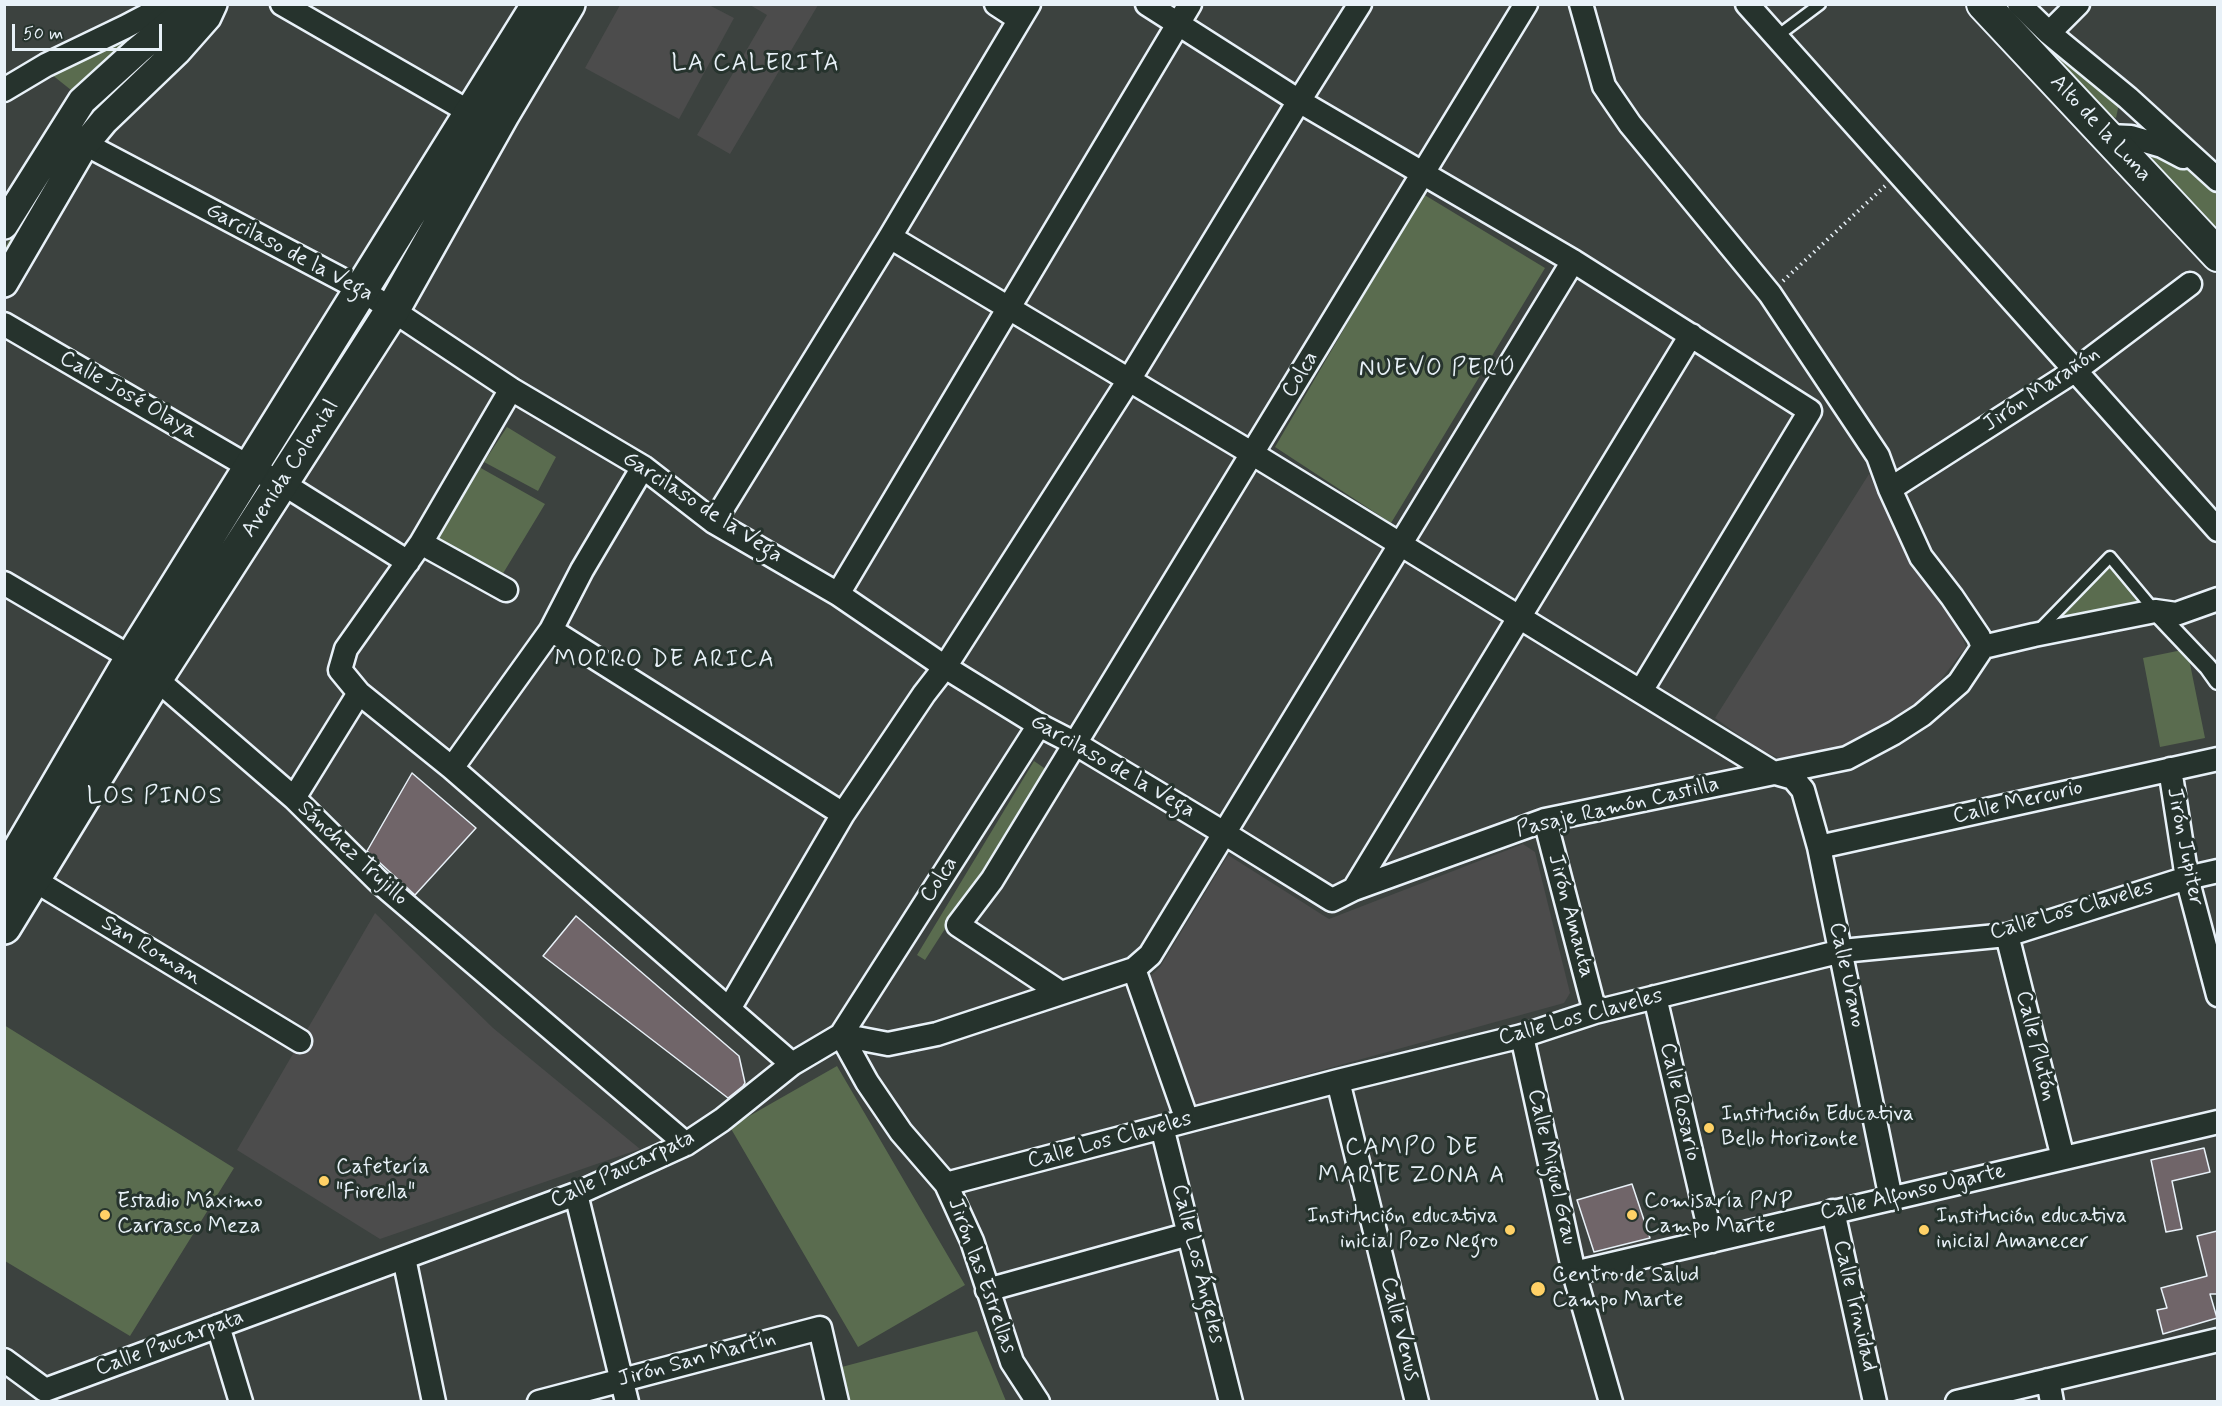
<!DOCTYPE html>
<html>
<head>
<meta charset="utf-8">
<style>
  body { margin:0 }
  #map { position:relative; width:2222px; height:1406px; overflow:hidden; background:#3c423f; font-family:Mynerve,sans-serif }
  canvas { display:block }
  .frame { position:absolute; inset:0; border:6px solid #e8f1f8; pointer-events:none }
  .scale { position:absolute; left:12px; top:24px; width:150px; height:27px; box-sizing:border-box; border:3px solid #e8f1f8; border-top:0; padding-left:8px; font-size:18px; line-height:21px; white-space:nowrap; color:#e8f1f8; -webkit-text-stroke:4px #26332d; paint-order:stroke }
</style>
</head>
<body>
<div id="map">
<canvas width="2222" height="1406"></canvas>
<div class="frame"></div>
<div class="scale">50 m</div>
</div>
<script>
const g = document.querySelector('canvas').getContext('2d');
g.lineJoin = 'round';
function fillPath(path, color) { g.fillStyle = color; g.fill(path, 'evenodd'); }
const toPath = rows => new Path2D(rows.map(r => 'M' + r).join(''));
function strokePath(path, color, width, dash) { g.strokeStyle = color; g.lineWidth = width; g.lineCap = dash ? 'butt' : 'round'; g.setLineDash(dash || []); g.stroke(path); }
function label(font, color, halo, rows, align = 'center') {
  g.font = font + ' Mynerve,sans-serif'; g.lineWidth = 6; g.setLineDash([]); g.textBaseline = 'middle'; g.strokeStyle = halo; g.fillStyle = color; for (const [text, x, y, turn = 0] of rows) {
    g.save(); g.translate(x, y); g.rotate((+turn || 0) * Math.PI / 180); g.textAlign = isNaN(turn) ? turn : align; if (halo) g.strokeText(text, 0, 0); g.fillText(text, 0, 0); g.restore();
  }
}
fillPath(toPath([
  [620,5,709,5,734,18,679,119,585,68],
  [750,5,818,5,730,154,697,135,767,15],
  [1869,474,1912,568,1952,614,1966,647,1939,682,1899,717,1838,752,1817,757,1779,758,1760,750,1715,718],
  [1523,844,1535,852,1570,993,1564,1003,1185,1108,1143,983,1160,967,1228,855,1329,919],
  [375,913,493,1028,640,1149,380,1239,237,1150]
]), '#4c4c4c');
fillPath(toPath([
  [1999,5,2010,5,2120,99,2116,118,2105,113],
  [131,33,138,38,71,90,51,74],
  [2141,150,2154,152,2189,168,2200,176,2217,195,2217,236,2139,153],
  [53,165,59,169,5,262,5,247],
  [1423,194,1545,268,1391,523,1275,447],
  [365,307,371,310,277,463,271,460],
  [507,427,556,457,538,491,484,462],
  [479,467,545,504,493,590,429,555],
  [2106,568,2113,568,2139,598,2138,604,2062,617,2059,614],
  [2187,649,2205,738,2160,747,2143,658],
  [1034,761,1047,770,925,960,917,955],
  [4,1025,234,1168,130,1336,5,1261],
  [837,1066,965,1285,858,1347,730,1127],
  [977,1331,1006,1401,847,1401,838,1368]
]), '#5a6c4f');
const building = toPath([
  [412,773,476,828,415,895,367,851,412,773],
  [576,916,739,1056,745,1083,743,1086,728,1098,543,956,576,916],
  [2204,1148,2210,1172,2172,1181,2182,1229,2166,1232,2151,1160,2204,1148],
  [1632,1184,1650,1238,1594,1252,1577,1200,1632,1184],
  [2217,1231,2217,1294,2210,1294,2217,1318,2163,1334,2157,1310,2167,1308,2161,1288,2207,1276,2197,1236,2217,1231]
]);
fillPath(building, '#706569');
strokePath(building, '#e8f1f8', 1.5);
const service = toPath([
  [1776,37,1820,4],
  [2038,631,2110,557,2155,611]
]);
const pedestrian = toPath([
  [2155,611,2208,667,2218,681]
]);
const minor = toPath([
  [282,4,473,114,485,114],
  [996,4,1019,19],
  [1147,4,1299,101,1573,261,1810,411,1641,691],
  [1747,4,2218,530],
  [2019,4,2049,33,2128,98,2218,180],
  [2049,33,2078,4],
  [4,90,46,65,125,27,165,6,171,4],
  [70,136,362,290,511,389,643,467,714,522,838,594,945,667,1039,725,1076,744,1224,833,1332,900,1354,889,1545,820,1847,758,1894,733,1922,715,1959,683,1983,647,1979,637,1952,597,1921,557,1890,489,1878,456,1770,294,1630,124,1604,86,1581,4],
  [2108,136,2131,137,2162,146,2183,157],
  [890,237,1253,454,1772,772,1793,778,1803,790,1819,847,1891,1199],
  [4,324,251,468,282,483,408,562],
  [511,389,421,543,346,649,340,670,359,693,452,768,792,1064],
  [1890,489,2076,370,2190,284],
  [714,522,890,237,1029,4],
  [421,543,506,590],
  [4,583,132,658,294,798,378,881,686,1144],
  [838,594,1190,4],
  [551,630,843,814],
  [1983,647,2034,635,2155,611,2176,614,2218,599],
  [452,768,551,630,582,570,643,467],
  [2170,769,2187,878,2218,995],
  [294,798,359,693],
  [1545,820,1595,1012],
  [1819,847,2218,759],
  [23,871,34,880,300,1041],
  [1354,889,1691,335],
  [2007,935,2063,1158],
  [1134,969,1187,1120],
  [1061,993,958,925,992,880,1526,4],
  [1655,997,1712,1241],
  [729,1009,843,814,924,694,945,667,1129,380,1299,101,1360,4],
  [1522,1036,1574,1273,1611,1402],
  [1338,1081,1417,1402],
  [1162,1127,1231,1402],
  [946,1184,1338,1081,1522,1036,1595,1012,1842,951,2007,935,2187,878,2218,871],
  [576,1194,627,1402],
  [1833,1211,1875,1402],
  [404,1258,434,1402],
  [1574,1273,2218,1122],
  [987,1290,1189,1234],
  [218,1326,241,1402],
  [4,1360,45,1390],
  [2048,1380,2052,1402],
  [45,1390,576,1194,686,1144,722,1120,792,1064,841,1035,888,1044,937,1034,1134,969,1150,955,1573,261],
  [539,1402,820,1328,837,1402],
  [1038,1402,1012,1362,972,1241,946,1184,901,1132,867,1082,841,1035,1039,725],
  [1957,1402,2218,1340]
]);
const tertiary = toPath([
  [4,225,82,101,137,51,185,11,199,4],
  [4,283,85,144,104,121,177,51,207,17,213,4]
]);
const secondary = toPath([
  [1983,4,2218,255]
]);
const primary = toPath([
  [4,877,132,658,539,4],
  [4,927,156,678,393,309,503,113,568,4]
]);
strokePath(service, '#e8f1f8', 15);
strokePath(pedestrian, '#e8f1f8', 21);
strokePath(minor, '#e8f1f8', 27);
strokePath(tertiary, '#e8f1f8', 32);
strokePath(secondary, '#e8f1f8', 36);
strokePath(primary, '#e8f1f8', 38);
strokePath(toPath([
  [1783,281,1885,186]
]), '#e8f1f8', 4, [1.5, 4.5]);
strokePath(service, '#26332d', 10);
strokePath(pedestrian, '#26332d', 16);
strokePath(minor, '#26332d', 22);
strokePath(tertiary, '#26332d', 27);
strokePath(secondary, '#26332d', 32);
strokePath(primary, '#26332d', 33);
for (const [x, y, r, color] of [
  [1709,1128,6,"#ffd166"],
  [324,1181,6,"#ffd166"],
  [105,1215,6,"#ffd166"],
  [1632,1215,6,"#ffd166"],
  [1510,1230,6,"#ffd166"],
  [1924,1230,6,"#ffd166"],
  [1538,1289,8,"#ffd166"]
]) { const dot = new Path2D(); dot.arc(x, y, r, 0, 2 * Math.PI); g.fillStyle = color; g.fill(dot); strokePath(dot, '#26332d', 2); }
label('22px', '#e8f1f8', '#26332d', [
  ["Alto de la Luna",2100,129,47],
  ["Garcilaso de la Vega",289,253,28],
  ["Colca",1301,375,-59],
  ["Jirón Marañón",2042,390,-34],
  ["Calle José Olaya",128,396,30],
  ["Avenida Colonial",291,469,-57],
  ["Garcilaso de la Vega",702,508,33],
  ["Garcilaso de la Vega",1112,767,30],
  ["Calle Mercurio",2018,803,-13],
  ["Pasaje Ramón Castilla",1618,808,-13],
  ["Jirón Jupiter",2184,847,79],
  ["Sánchez Trujillo",352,854,43],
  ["Colca",940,880,-57],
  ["Calle Los Claveles",2072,911,-16],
  ["Jirón Amauta",1570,916,75],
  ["San Roman",151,951,31],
  ["Calle Urano",1846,975,78],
  ["Calle Los Claveles",1581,1018,-15],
  ["Calle Plutón",2035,1046,76],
  ["Calle Rosario",1679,1102,77],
  ["Calle Los Claveles",1110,1141,-15],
  ["Calle Miguel Grau",1551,1167,77],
  ["Calle Paucarpata",623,1170,-25],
  ["Calle Alfonso Ugarte",1913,1193,-13],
  ["Calle Los Ángeles",1197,1264,76],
  ["Jirón las Estrellas",981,1276,70],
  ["Calle Trinidad",1854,1306,77],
  ["Calle Venus",1399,1329,76],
  ["Calle Paucarpata",170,1344,-20],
  ["Jirón San Martín",697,1360,-15]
]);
label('22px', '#e8f1f8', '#26332d', [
  ["Institución Educativa",1721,1115],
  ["Bello Horizonte",1721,1140],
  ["Cafetería",336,1168],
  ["\"Fiorella\"",336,1193],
  ["Estadio Máximo",117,1202],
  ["Carrasco Meza",117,1227],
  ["Comisaría PNP",1644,1202],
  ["Campo Marte",1644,1227],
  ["Institución educativa",1498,1217,"right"],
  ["inicial Pozo Negro",1498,1242,"right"],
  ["Institución educativa",1936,1217],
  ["inicial Amanecer",1936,1242],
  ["Centro de Salud",1552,1276],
  ["Campo Marte",1552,1301]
], 'left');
g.letterSpacing = '1.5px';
label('24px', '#e8f1f8', '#26332d', [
  ["LA CALERITA",756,65],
  ["NUEVO PERÚ",1438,370],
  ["MORRO DE ARICA",665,661],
  ["LOS PINOS",155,798],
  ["CAMPO DE",1412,1149],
  ["MARTE ZONA A",1412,1177]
]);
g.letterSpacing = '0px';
</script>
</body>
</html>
